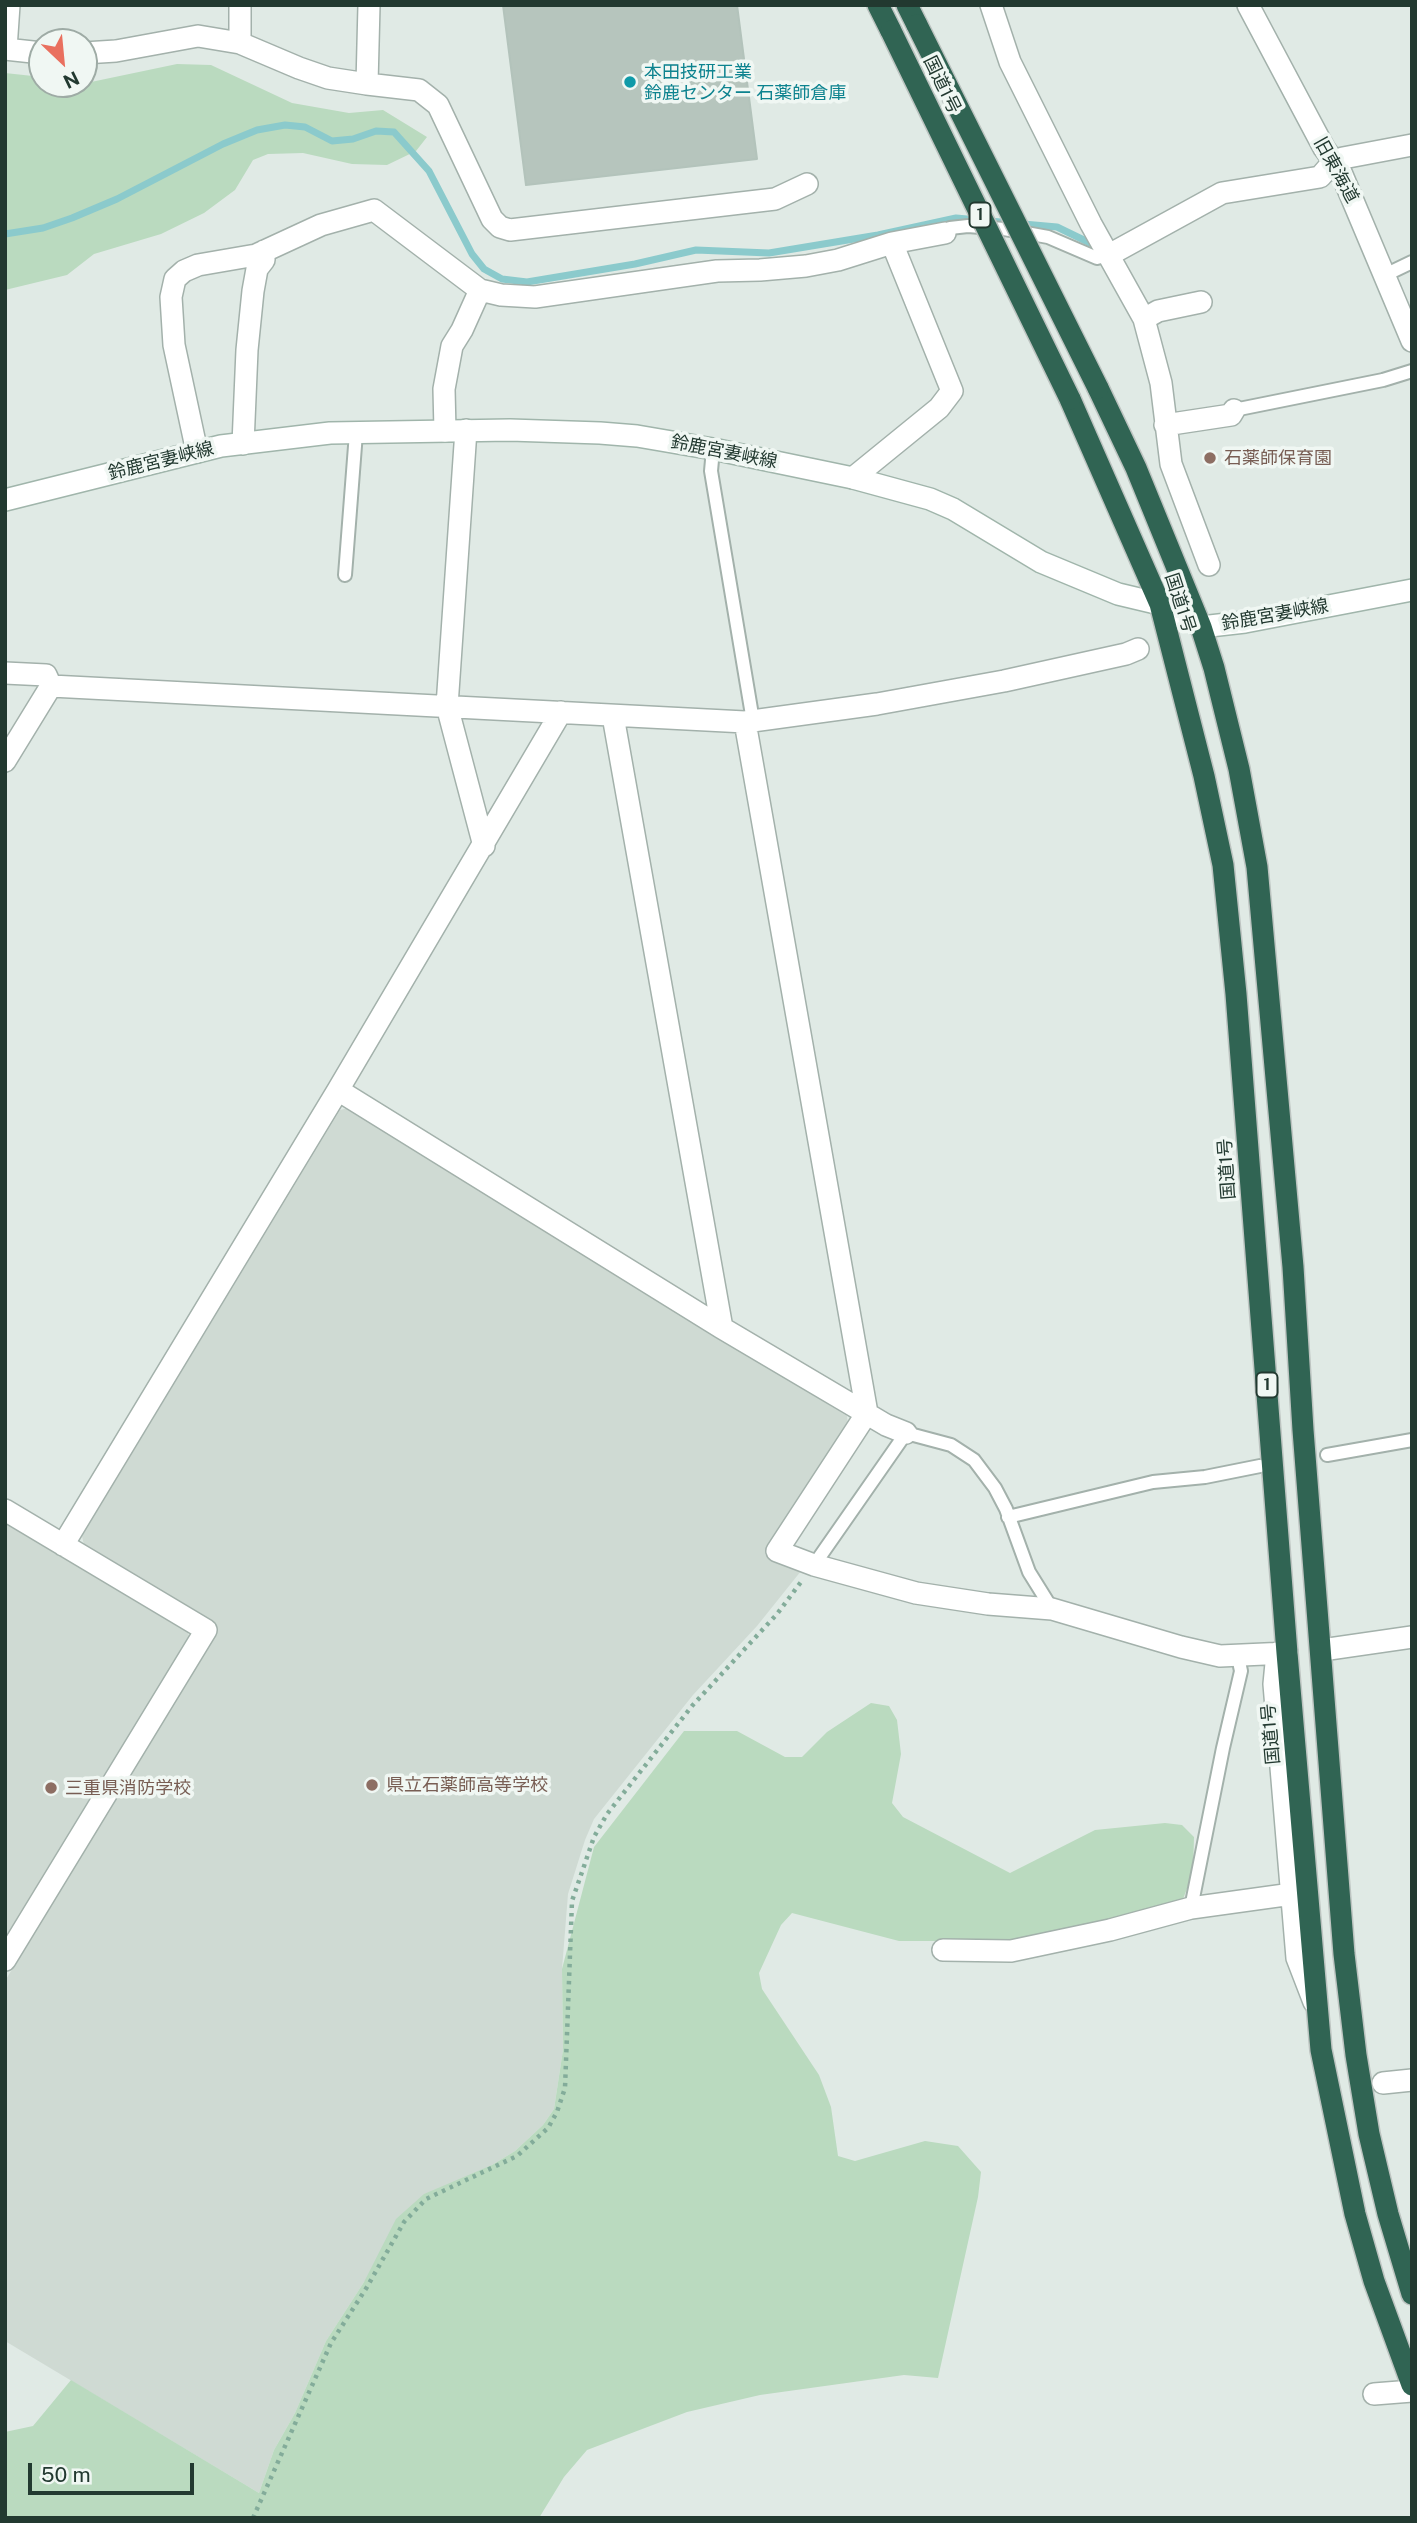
<!DOCTYPE html>
<html>
<head>
<meta charset="utf-8">
<style>
  body { margin:0 }
  #map { position:relative; width:1417px; height:2523px; overflow:hidden; background:#e0eae5; font-family:"Public Sans",sans-serif }
  canvas { display:block }
  .frame { position:absolute; inset:0; border:7px solid #223930; pointer-events:none }
  .north { position:absolute; left:28px; top:28px; width:70px; height:70px; box-sizing:border-box; background:#f0f7f3; border:2px solid #9eaba5; border-radius:50%; rotate:154deg; font-size:19px; font-weight:700; line-height:28px; text-align:center; color:#223930 }
  .north::after { content:''; display:block; margin:auto; width:24px; height:32px; background:#e9705f; clip-path:polygon(50% 0,100% 100%,50% 72%,0 100%) }
  .scale { position:absolute; left:28px; top:2463px; width:166px; height:32px; box-sizing:border-box; border:4px solid #223930; border-top:0; padding-left:9px; font-size:21px; line-height:24px; white-space:nowrap; color:#223930; -webkit-text-stroke:5px #f0f7f3; paint-order:stroke }
</style>
</head>
<body>
<div id="map">
<canvas width="1417" height="2523"></canvas>
<div class="frame"></div>
<div class="north">N</div>
<div class="scale">50 m</div>
</div>
<script>
const g = document.querySelector('canvas').getContext('2d');
g.lineJoin = 'round';
function fillPath(path, color) { g.fillStyle = color; g.fill(path, 'evenodd'); }
const toPath = rows => new Path2D(rows.map(r => 'M' + r).join(''));
function strokePath(path, color, width, dash) { g.strokeStyle = color; g.lineWidth = width; g.lineCap = dash ? 'butt' : 'round'; g.setLineDash(dash || []); g.stroke(path); }
function label(font, color, halo, rows, align = 'center') {
  g.font = font + ' "Public Sans","Noto Sans JP",sans-serif'; g.lineWidth = 7; g.setLineDash([]); g.textBaseline = 'middle'; g.strokeStyle = halo; g.fillStyle = color; for (const [text, x, y, turn = 0] of rows) {
    g.save(); g.translate(x, y); g.rotate((+turn || 0) * Math.PI / 180); g.textAlign = isNaN(turn) ? turn : align; if (halo) g.strokeText(text, 0, 0); g.fillText(text, 0, 0); g.restore();
  }
}
fillPath(toPath([
  [348,1108,847,1416,848,1427,765,1555,799,1567,801,1571,757,1626,693,1695,594,1819,585,1840,568,1894,562,1969,563,2050,554,2109,543,2125,515,2151,492,2165,364,2282,326,2341,295,2413,274,2450,259,2493,5,2341,5,1981,217,1629,84,1545,82,1536,340,1110],
  [5,1521,187,1631,190,1638,5,1938]
]), '#cfdad3');
fillPath(toPath([
  [177,64,211,65,292,103,349,113,383,110,427,137,416,151,387,165,352,164,303,153,268,154,253,160,235,190,204,213,161,234,94,254,67,275,5,290,5,73,42,77,42,84,84,84,84,81,91,82],
  [871,1703,889,1706,897,1720,901,1754,892,1803,903,1817,1010,1873,1095,1830,1165,1823,1182,1825,1194,1837,1193,1873,1183,1899,1027,1941,899,1941,792,1913,781,1925,759,1973,762,1989,819,2075,831,2107,838,2156,855,2161,925,2141,958,2146,981,2172,978,2197,938,2378,904,2375,760,2395,687,2412,587,2450,564,2477,539,2518,5,2518,5,2432,33,2426,71,2380,259,2493,274,2450,295,2413,326,2341,364,2282,396,2219,424,2194,492,2165,515,2151,543,2125,554,2109,563,2050,562,1969,594,1847,684,1731,737,1731,785,1757,802,1757,827,1732]
]), '#badabf');
strokePath(toPath([
  [5,234,43,228,72,218,117,199,223,144,257,130,285,125,305,127,332,141,353,139,376,131,394,132,429,171,472,254,484,269,502,279,527,282,635,264,696,250,769,253,878,235,956,218,1057,227,1090,243]
]), '#8bcacc', 7);
const building = toPath([
  [503,5,737,5,757,159,526,185,503,5]
]);
fillPath(building, '#b6c5bd');
strokePath(building, '#b3c3bb', 2);
const lane = toPath([
  [945,233,950,228,968,226,1004,229,1048,237,1097,258,1109,255],
  [1385,275,1412,262],
  [1234,410,1383,380,1412,371],
  [713,449,711,471,753,721],
  [345,575,356,433],
  [1327,1455,1412,1440],
  [1008,1517,1153,1482,1205,1477,1260,1466],
  [814,1565,906,1433,951,1445,974,1460,995,1488,1006,1509,1029,1572,1052,1609],
  [1191,1908,1223,1748,1241,1671,1238,1657]
]);
const street = toPath([
  [991,5,1010,62,1091,224,1144,319,1161,383,1171,464,1209,565],
  [1248,5,1324,148,1340,170,1412,341],
  [240,43,240,5],
  [5,49,42,53],
  [6,49,9,5],
  [84,53,116,51,198,36,240,43,299,68,328,78,367,84,369,5],
  [367,84,419,90,438,105,492,219,500,227,510,230,775,199,807,184],
  [1109,255,1222,193,1320,177,1333,162,1343,158,1412,145],
  [1144,319,1158,311,1201,302],
  [1165,425,1231,415,1234,410],
  [466,430,447,706,484,846],
  [445,431,444,389,452,346,462,330,480,290],
  [243,444,247,350,253,291,257,269,264,260,264,251],
  [197,452,174,345,171,297,175,279,184,271,198,265,256,255,321,225,374,210,480,290,501,295,535,297,717,271,760,270,806,266,838,260,892,243,945,233],
  [853,478,939,408,952,391,892,243],
  [5,673,46,675,51,686],
  [51,686,745,722,877,704,1004,681,1126,654,1138,649],
  [613,716,722,1328],
  [745,722,867,1413,777,1551,814,1565,916,1593,988,1604,1052,1609,1181,1647,1220,1656,1287,1653],
  [5,761,51,686],
  [338,1090,722,1328,886,1425,906,1433],
  [5,1510,206,1630,5,1960],
  [63,1545,338,1090,561,712],
  [1322,1650,1412,1637],
  [1277,1653,1274,1684,1297,1958,1314,2002],
  [943,1950,1011,1951,1110,1930,1191,1908,1292,1894],
  [1383,2083,1412,2080],
  [1374,2394,1412,2391]
]);
const secondary = toPath([
  [5,500,221,446,330,433,510,430,600,433,637,436,713,449,853,478,930,499,953,509,1041,562,1118,594,1160,604,1201,627,1245,622,1412,590]
]);
const highway = toPath([
  [878,5,891,31],
  [907,5,917,25],
  [1098,388,1136,468,1201,627,1214,668,1239,769,1257,867,1293,1267,1303,1430,1344,1954,1356,2055,1369,2134,1388,2214,1412,2294],
  [1070,399,1160,604,1204,776,1223,865,1236,994,1287,1653,1321,2050,1355,2214,1374,2281,1412,2385]
]);
strokePath(lane, '#a3b1ab', 16);
strokePath(street, '#a3b1ab', 24);
strokePath(secondary, '#a0b5ab', 24);
strokePath(highway, '#bdc4c1', 24);
strokePath(toPath([
  [253,2518,331,2343,367,2287,404,2222,426,2199,517,2156,548,2128,557,2112,565,2088,572,1901,594,1837,607,1814,692,1706,777,1614,801,1582]
]), '#83ac9a', 4.5, [3.5, 5]);
strokePath(lane, '#fff', 12);
strokePath(street, '#fff', 21);
strokePath(secondary, '#fff', 21);
strokePath(highway, '#306453', 21);
const highwayBridge = toPath([
  [917,25,1098,388],
  [891,31,1070,399]
]);
strokePath(highwayBridge, '#bdc4c1', 24, []);
strokePath(highwayBridge, '#306453', 21);
for (const [x, y, r, color] of [
  [630,82,7,"#0f9aa8"],
  [1210,458,7,"#8d6e63"],
  [372,1785,7,"#8d6e63"],
  [51,1788,7,"#8d6e63"]
]) { const dot = new Path2D(); dot.arc(x, y, r, 0, 2 * Math.PI); g.fillStyle = color; g.fill(dot); strokePath(dot, '#f0f7f3', 2.5); }
for (const [x, y, w] of [
  [980,215,21],
  [1267,1385,21]
]) { const box = new Path2D(); box.roundRect(x - w / 2, y - 12.5, w, 25, 5); g.fillStyle = '#f0f7f3'; g.fill(box); strokePath(box, '#223930', 2); }
label('bold 16px', '#223930', null, [
  ["1",980,215],
  ["1",1267,1385]
]);
label('18px', '#0d838f', '#f0f7f3', [
  ["本田技研工業",644,72],
  ["鈴鹿センター 石薬師倉庫",644,93]
], 'left');
label('18px', '#223930', '#f0f7f3', [
  ["国道1号",942,85,64],
  ["旧東海道",1336,170,61],
  ["鈴鹿宮妻峡線",724,452,11],
  ["鈴鹿宮妻峡線",161,461,-14],
  ["国道1号",1180,603,72],
  ["鈴鹿宮妻峡線",1275,615,-10],
  ["国道1号",1227,1169,-94],
  ["国道1号",1271,1734,-95]
]);
label('18px', '#785e54', '#f0f7f3', [
  ["石薬師保育園",1224,458],
  ["県立石薬師高等学校",386,1785],
  ["三重県消防学校",65,1788]
], 'left');
</script>
</body>
</html>
